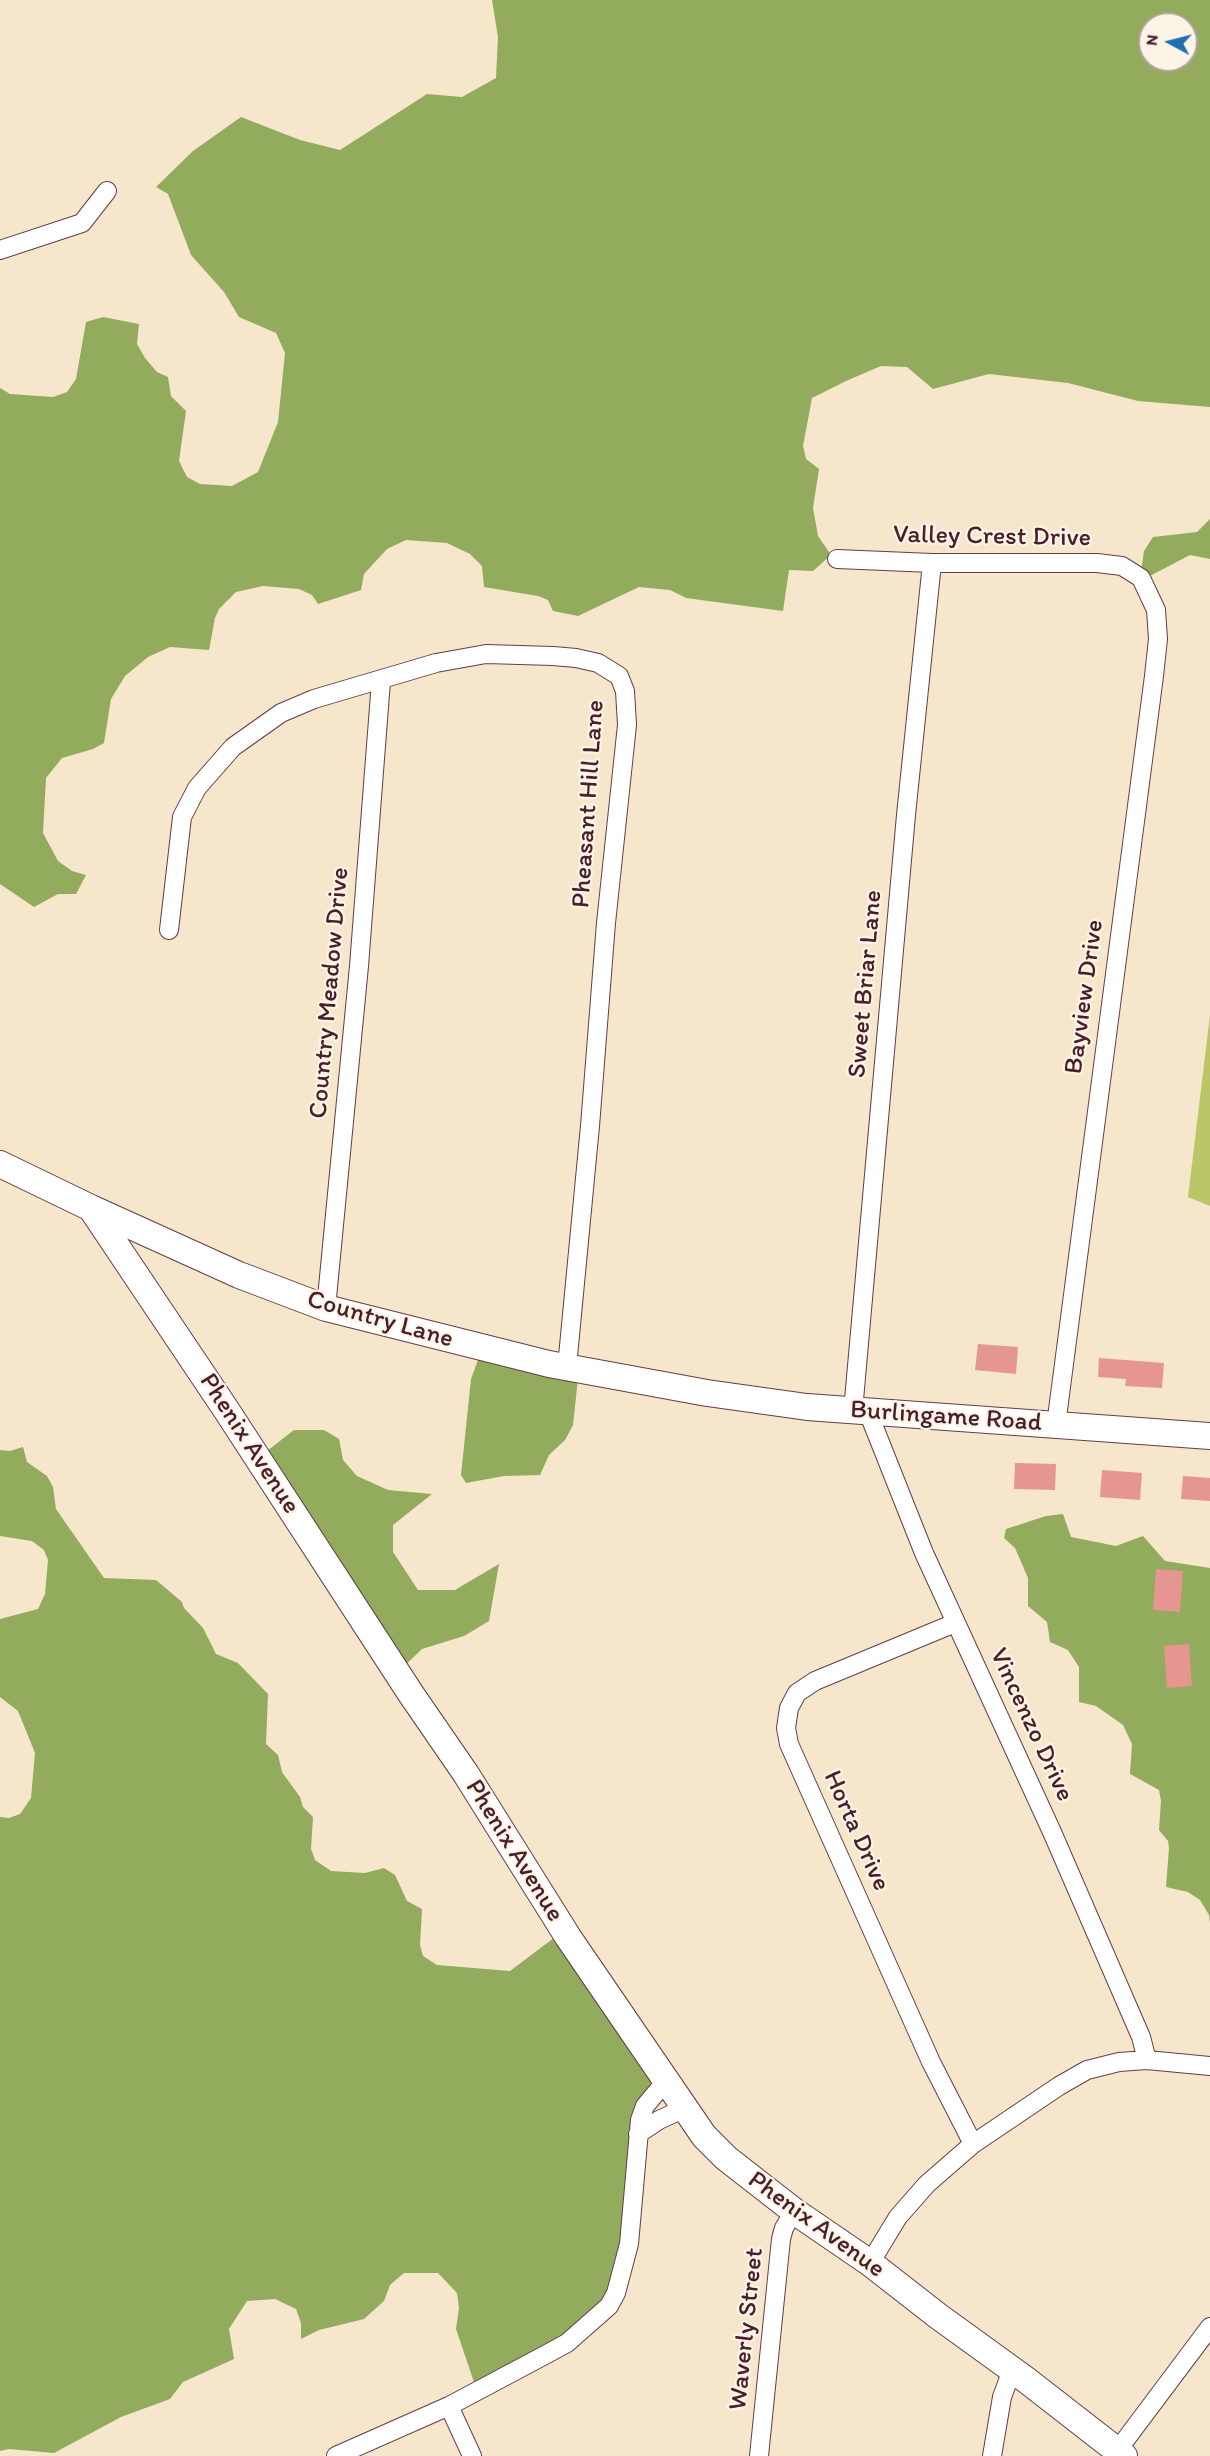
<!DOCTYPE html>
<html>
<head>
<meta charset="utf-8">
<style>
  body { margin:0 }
  #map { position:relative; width:1210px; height:2456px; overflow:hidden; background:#f6e6cc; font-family:Itim,sans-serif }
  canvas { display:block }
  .north { position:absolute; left:1138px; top:12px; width:60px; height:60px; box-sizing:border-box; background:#fcf5e5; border:2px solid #b59f9b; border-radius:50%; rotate:277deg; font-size:16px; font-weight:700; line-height:24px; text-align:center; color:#4a1f2b }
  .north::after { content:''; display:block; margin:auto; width:21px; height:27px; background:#1f6fb2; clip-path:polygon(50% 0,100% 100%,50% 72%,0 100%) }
</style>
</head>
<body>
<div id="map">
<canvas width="1210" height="2456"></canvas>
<div class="north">N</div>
</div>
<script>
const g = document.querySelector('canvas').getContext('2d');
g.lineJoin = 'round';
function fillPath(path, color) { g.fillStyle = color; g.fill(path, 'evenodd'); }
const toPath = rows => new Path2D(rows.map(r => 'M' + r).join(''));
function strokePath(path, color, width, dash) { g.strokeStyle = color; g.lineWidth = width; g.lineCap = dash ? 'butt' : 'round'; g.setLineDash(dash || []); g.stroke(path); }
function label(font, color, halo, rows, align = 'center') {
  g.font = font + ' Itim,sans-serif'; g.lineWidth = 4.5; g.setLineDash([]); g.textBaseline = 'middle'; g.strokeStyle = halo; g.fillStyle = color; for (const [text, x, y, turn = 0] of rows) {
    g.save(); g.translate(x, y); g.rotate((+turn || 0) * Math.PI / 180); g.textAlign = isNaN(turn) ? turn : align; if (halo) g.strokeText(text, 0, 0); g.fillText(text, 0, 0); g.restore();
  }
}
fillPath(toPath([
  [1210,1015,1210,1206,1188,1197]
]), '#bac668');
fillPath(toPath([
  [492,0,1210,0,1210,407,1138,401,1068,383,989,374,933,389,907,367,881,366,846,381,812,398,803,446,806,459,819,469,813,508,818,536,831,555,813,571,789,570,783,611,686,598,670,590,639,587,578,616,553,611,548,600,538,596,484,587,482,566,470,554,447,543,406,540,387,549,364,574,361,590,318,604,312,595,299,589,263,586,236,592,219,609,215,618,209,650,170,647,148,657,125,676,111,699,104,743,93,749,62,758,46,778,43,833,58,861,72,871,86,875,76,894,58,894,34,907,0,884,0,388,10,394,53,397,67,392,76,379,86,322,103,317,139,324,137,344,145,358,157,372,168,377,171,396,186,411,179,461,187,477,200,484,232,486,258,472,278,422,285,353,276,333,239,317,224,292,191,255,168,194,156,187,193,151,241,117,300,140,340,150,427,94,462,97,496,78,498,37],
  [1150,24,1186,24,1186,60,1150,60],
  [1210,519,1210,559,1190,555,1144,579,1140,579,1144,551,1153,537,1197,532],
  [482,1349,579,1369,573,1425,565,1440,549,1455,540,1475,504,1476,466,1483,461,1475,471,1379],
  [294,1430,324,1430,339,1439,343,1460,357,1476,388,1490,432,1494,393,1525,393,1552,418,1590,455,1590,499,1564,489,1621,464,1636,422,1649,397,1673,258,1458],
  [23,1447,27,1462,47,1476,53,1487,56,1509,104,1578,156,1580,182,1602,184,1608,203,1628,216,1654,238,1663,268,1694,266,1744,278,1755,282,1772,300,1797,303,1807,313,1817,311,1849,315,1860,331,1871,365,1873,384,1868,395,1875,407,1901,422,1909,420,1945,423,1956,437,1965,510,1971,563,1931,662,2076,643,2106,609,2307,476,2388,456,2329,459,2308,457,2293,438,2273,404,2273,390,2285,384,2301,364,2319,319,2330,301,2339,301,2323,296,2309,275,2299,247,2301,229,2329,234,2359,183,2382,170,2399,121,2417,54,2453,9,2449,0,2451,0,1817,9,1818,20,1814,31,1798,35,1753,18,1711,0,1697,0,1619,38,1609,45,1594,48,1560,44,1550,32,1541,0,1536,0,1450,10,1451],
  [1063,1514,1071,1537,1116,1546,1143,1536,1165,1561,1210,1568,1210,1924,1209,1915,1200,1900,1188,1892,1166,1887,1169,1848,1168,1841,1159,1830,1161,1801,1159,1790,1130,1774,1132,1744,1123,1725,1096,1706,1079,1702,1079,1667,1068,1650,1050,1642,1047,1622,1028,1606,1028,1578,1015,1548,1004,1538,1006,1529,1046,1516]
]), '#93ab5c');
fillPath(toPath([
  [978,1344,1018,1347,1016,1374,975,1370],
  [1099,1358,1164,1363,1162,1388,1125,1386,1126,1379,1098,1377],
  [1015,1463,1056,1464,1055,1490,1014,1489],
  [1102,1470,1142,1473,1140,1500,1100,1497],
  [1183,1476,1210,1478,1210,1501,1181,1499],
  [1156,1569,1183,1571,1180,1612,1153,1610],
  [1189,1644,1192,1686,1167,1688,1164,1646]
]), '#e59691');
const street = toPath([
  [0,250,82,223,107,191],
  [837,559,932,563,1097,563,1122,566,1141,578,1156,610,1158,639,1154,676,1056,1425],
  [169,930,182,817,197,788,233,747,281,713,314,699,436,663,486,654,553,656,576,658,598,663,619,676,625,691,627,725,606,923,590,1126,567,1367],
  [326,1308,359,966,381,681],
  [853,1411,906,815,932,563],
  [868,1412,924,1553,1052,1832,1141,2037,1147,2060],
  [955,1623,815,1681,797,1693,789,1708,786,1728,789,1744,931,2062,973,2144],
  [638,2134,659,2120,685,2108],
  [870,2263,898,2217,927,2184,973,2144,1059,2086,1087,2070,1119,2062,1147,2060,1210,2066],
  [449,2406,472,2456],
  [1117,2451,1210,2327],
  [336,2456,449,2406,545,2355,567,2343,609,2306,616,2293,629,2244,640,2120,645,2106,666,2081],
  [759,2456,781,2239,784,2228,794,2211],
  [992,2456,1002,2397,1012,2370]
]);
const secondary = toPath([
  [0,1164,91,1208,227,1411,411,1694,466,1774,568,1937,704,2136,726,2158,794,2211,870,2263,938,2316,1025,2379,1124,2456],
  [91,1208,239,1275,326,1308,549,1364,707,1393,807,1407,1210,1436]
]);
strokePath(street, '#643d43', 20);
strokePath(secondary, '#643d43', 28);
strokePath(street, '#fff', 18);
strokePath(secondary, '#fff', 26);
label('26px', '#4a1f2b', '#fcf5e5', [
  ["Valley Crest Drive",992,537,1],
  ["Pheasant Hill Lane",589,804,-86],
  ["Sweet Briar Lane",866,984,-85],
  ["Country Meadow Drive",330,993,-85],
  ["Bayview Drive",1085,997,-82],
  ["Country Lane",380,1320,16],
  ["Burlingame Road",946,1417,4],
  ["Phenix Avenue",249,1444,57],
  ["Vincenzo Drive",1031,1725,65],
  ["Horta Drive",856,1831,66],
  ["Phenix Avenue",514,1851,58],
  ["Phenix Avenue",816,2225,36],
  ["Waverly Street",747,2329,-84]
]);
</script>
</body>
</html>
